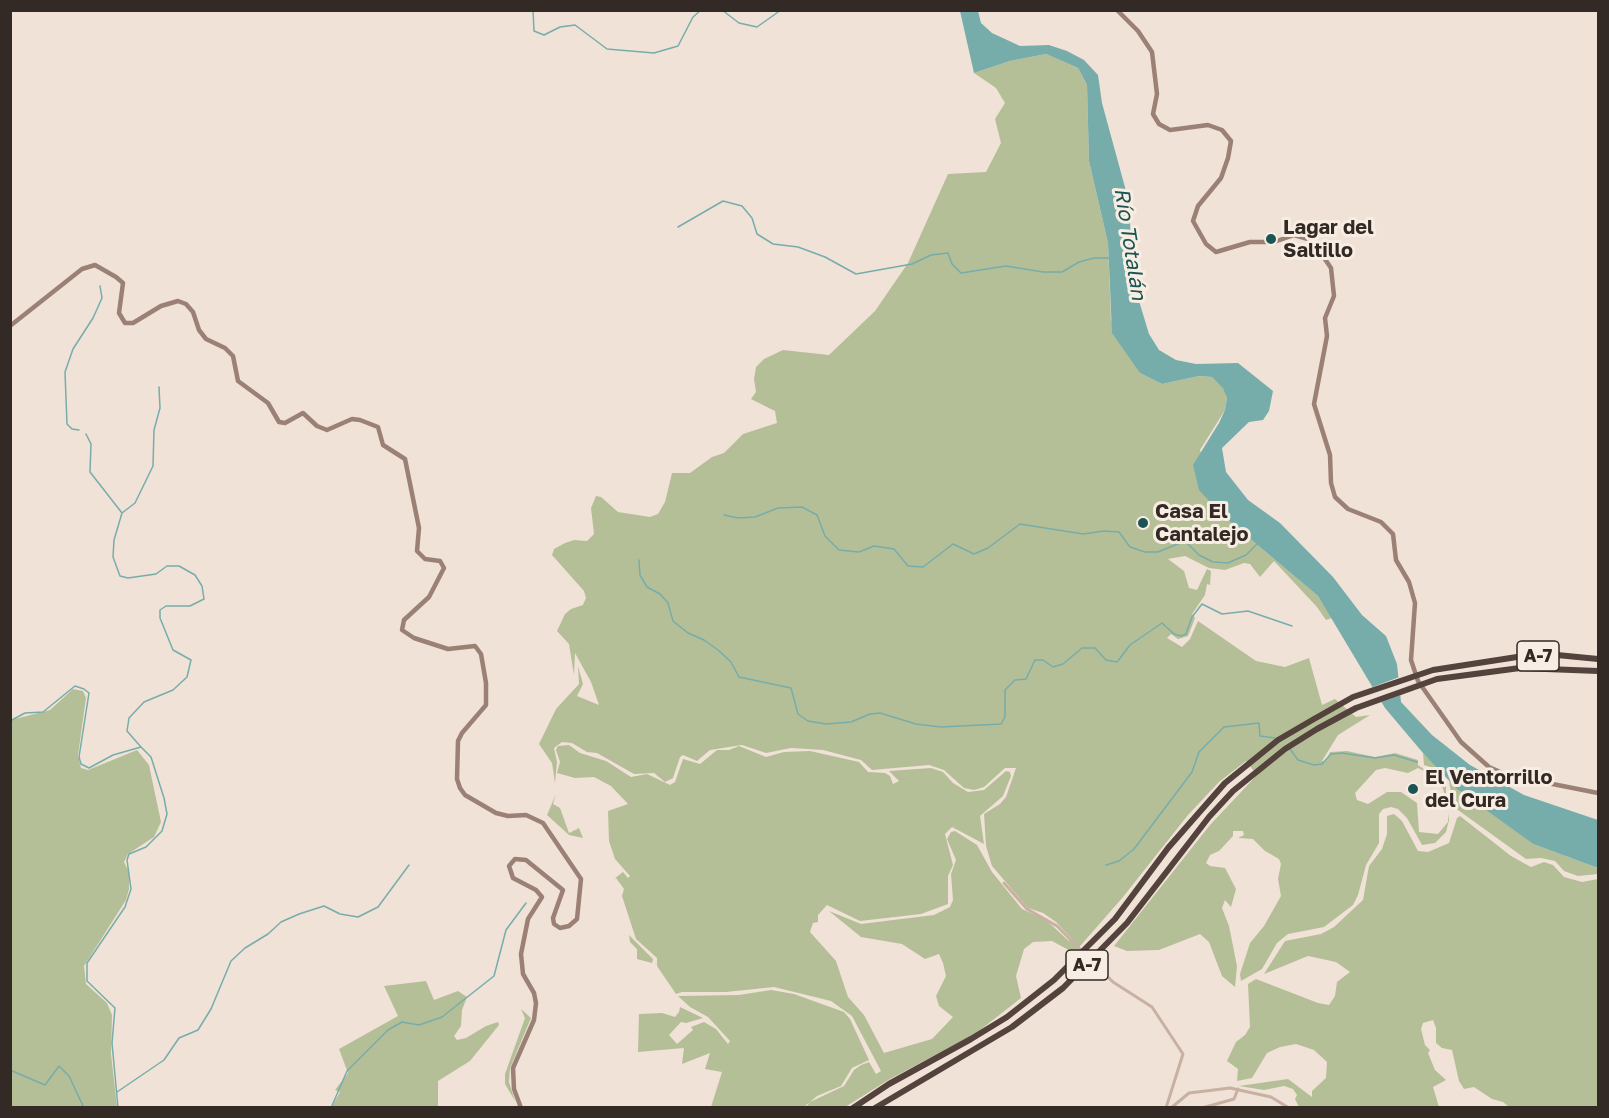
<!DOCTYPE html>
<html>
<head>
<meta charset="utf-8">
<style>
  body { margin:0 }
  #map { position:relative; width:1609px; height:1118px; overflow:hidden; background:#f0e2d7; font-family:"Golos Text",sans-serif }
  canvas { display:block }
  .frame { position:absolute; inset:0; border:12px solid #332925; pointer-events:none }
</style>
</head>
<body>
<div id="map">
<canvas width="1609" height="1118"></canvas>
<div class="frame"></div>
</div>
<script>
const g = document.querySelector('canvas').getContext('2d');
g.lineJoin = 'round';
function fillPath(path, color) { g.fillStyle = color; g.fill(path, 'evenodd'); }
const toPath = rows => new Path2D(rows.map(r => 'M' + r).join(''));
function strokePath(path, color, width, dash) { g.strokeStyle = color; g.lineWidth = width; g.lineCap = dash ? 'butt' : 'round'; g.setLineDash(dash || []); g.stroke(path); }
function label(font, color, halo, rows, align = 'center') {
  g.font = font + ' "Golos Text",sans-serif'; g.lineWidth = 6; g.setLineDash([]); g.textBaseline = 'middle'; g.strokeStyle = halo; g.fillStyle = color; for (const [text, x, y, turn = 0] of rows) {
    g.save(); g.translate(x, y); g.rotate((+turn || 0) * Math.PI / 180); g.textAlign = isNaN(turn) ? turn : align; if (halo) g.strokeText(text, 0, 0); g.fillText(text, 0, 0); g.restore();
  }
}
fillPath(toPath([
  [1046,54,1078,68,1087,85,1089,161,1108,243,1111,320,1140,373,1162,384,1199,376,1212,377,1224,388,1227,398,1225,410,1200,450,1222,515,1318,596,1332,618,1326,620,1317,607,1274,561,1260,577,1250,564,1244,563,1225,570,1209,568,1185,556,1168,559,1184,571,1189,588,1197,590,1207,569,1211,571,1210,585,1207,584,1205,595,1192,614,1195,618,1188,636,1178,639,1171,634,1167,638,1182,647,1190,639,1198,621,1256,661,1285,667,1309,658,1322,705,1335,699,1356,717,1370,715,1338,735,1322,761,1326,761,1330,752,1347,751,1375,757,1395,753,1418,760,1418,765,1434,776,1418,768,1408,773,1385,768,1376,770,1355,793,1357,800,1368,804,1387,792,1401,792,1417,803,1419,832,1438,834,1448,822,1448,813,1449,820,1446,832,1435,843,1422,845,1407,818,1398,809,1391,807,1383,809,1379,814,1379,843,1366,865,1358,895,1353,905,1324,927,1288,934,1277,943,1262,969,1241,981,1240,974,1250,943,1264,926,1281,896,1278,879,1281,864,1279,859,1265,851,1253,839,1238,838,1244,835,1243,831,1233,831,1233,836,1219,851,1210,855,1206,863,1210,866,1225,868,1236,889,1231,907,1225,900,1222,908,1229,926,1237,966,1235,987,1222,976,1209,942,1200,934,1159,950,1127,951,1114,946,1210,825,1257,775,1246,761,1219,782,1188,815,1123,897,1074,953,1052,941,1033,942,1024,949,1016,976,1021,998,975,1034,890,1079,845,1107,806,1107,810,1102,844,1086,854,1070,861,1065,869,1062,876,1074,881,1071,852,1016,831,1001,774,987,726,992,682,992,676,994,657,966,657,958,636,939,622,896,624,889,616,878,614,879,623,872,628,878,630,876,615,859,609,841,608,811,628,804,611,786,594,777,575,778,557,773,560,762,556,750,558,746,569,745,580,753,606,761,631,777,647,774,670,785,675,782,683,759,700,764,717,750,729,750,739,746,766,757,784,752,810,751,859,762,868,772,885,773,890,776,893,784,899,781,889,771,931,768,943,772,953,783,968,792,984,790,1006,771,1010,772,1011,776,1003,796,980,816,984,844,952,827,945,834,953,865,948,876,948,904,921,914,860,921,827,905,818,915,818,922,813,923,810,932,836,961,848,997,864,1015,884,1053,932,1039,953,1017,939,1006,936,996,946,976,943,963,939,954,925,959,902,944,861,937,829,911,861,924,934,915,950,907,953,900,951,874,956,860,947,839,951,832,955,831,977,845,992,872,1022,909,1046,920,1069,941,1072,939,1056,922,1043,913,1028,908,992,866,986,846,984,814,1000,804,1006,797,1016,768,1005,768,984,787,974,790,964,788,944,770,929,765,872,770,861,760,823,750,791,748,766,753,742,745,710,750,697,761,683,755,680,757,673,778,665,782,654,773,634,774,597,753,587,752,572,743,562,742,554,748,557,762,555,783,552,763,539,744,556,709,579,684,578,666,583,684,577,696,599,705,591,682,575,653,574,675,569,644,557,631,565,614,571,609,583,605,586,598,584,591,552,555,554,549,565,543,574,540,587,541,594,534,591,508,596,496,601,497,618,512,650,517,658,514,665,502,672,473,690,473,712,457,724,453,743,434,777,423,775,411,751,399,756,392,754,379,756,367,764,359,783,350,829,355,875,311,908,263,948,174,986,172,1001,143,995,119,1005,103,996,88,974,73,1010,61],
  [73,689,83,691,86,698,78,755,81,768,88,770,137,750,149,765,161,822,154,837,128,854,124,862,129,872,129,889,126,900,84,966,86,984,107,1003,112,1015,111,1054,117,1107,11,1107,11,720,50,710],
  [1423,753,1439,768,1446,783,1446,798,1439,777,1433,768,1424,765],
  [1449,781,1533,844,1598,868,1598,874,1578,876,1564,871,1555,861,1541,858,1526,859,1458,810,1453,805],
  [556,794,553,804,560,808,569,833,579,828,583,838,569,835,547,815],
  [1394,814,1402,821,1418,851,1428,852,1449,843,1457,818,1460,816,1511,856,1531,867,1544,862,1553,865,1564,877,1582,882,1598,879,1598,1107,1509,1107,1503,1102,1492,1099,1474,1087,1464,1089,1459,1081,1452,1050,1442,1048,1436,1043,1436,1028,1433,1020,1423,1023,1421,1029,1425,1045,1430,1050,1428,1053,1435,1070,1446,1080,1433,1087,1439,1107,1299,1107,1295,1099,1297,1095,1293,1089,1284,1086,1264,1090,1239,1086,1288,1079,1312,1097,1312,1091,1326,1078,1327,1062,1314,1050,1296,1044,1280,1047,1267,1053,1252,1078,1237,1081,1238,1069,1227,1061,1236,1042,1245,1035,1250,1027,1248,984,1256,979,1318,1003,1329,1005,1335,996,1337,982,1350,972,1336,962,1308,956,1264,974,1285,941,1321,934,1334,927,1363,900,1369,866,1382,849,1387,834,1387,816],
  [629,935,653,959,652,963,637,959,637,949,630,942],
  [426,981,434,1000,458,991,467,997,462,1010,461,1026,454,1036,457,1040,466,1038,486,1026,498,1022,499,1025,470,1061,438,1081,438,1107,331,1108,340,1092,335,1090,348,1073,339,1049,398,1016,384,986],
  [771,990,794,994,844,1012,850,1019,869,1060,852,1068,841,1086,817,1096,804,1107,711,1107,722,1072,705,1069,710,1053,682,1064,684,1048,638,1052,639,1014,662,1013,675,1017,679,1012,680,1007,703,1018,686,1023,681,1022,669,1035,677,1044,693,1030,691,1027,704,1022,716,1029,728,1044,730,1041,708,1017,690,1007,678,996,739,995],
  [521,1009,531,1018,510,1068,509,1082,515,1101,505,1084,505,1074,525,1018]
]), '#b5bf97');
fillPath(toPath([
  [960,11,978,11,981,23,992,33,1020,46,1049,45,1067,51,1084,60,1098,75,1102,103,1129,202,1133,281,1149,334,1159,350,1176,360,1196,364,1238,363,1273,391,1269,411,1263,420,1249,422,1222,448,1226,472,1248,500,1280,523,1333,577,1362,615,1386,636,1397,664,1401,702,1432,735,1470,765,1524,795,1598,820,1598,868,1533,844,1456,788,1423,753,1385,708,1318,596,1222,515,1199,490,1193,465,1219,423,1225,410,1227,398,1223,388,1212,377,1199,376,1162,384,1140,373,1112,333,1108,243,1089,161,1087,85,1078,68,1046,54,1010,61,974,73]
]), '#76adab');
fillPath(toPath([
  [1402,676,1403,694,1379,703,1370,688]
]), '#f0e2d7');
strokePath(toPath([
  [533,10,534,31,544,35,560,27,575,25,607,49,654,53,678,46,693,17,701,10],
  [722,10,739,23,757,27,781,10],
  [678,227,723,201,742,206,752,218,757,234,773,244,798,247,825,257,856,274,912,264,931,255,948,253,952,264,961,273,1006,266,1043,272,1062,272,1079,262,1094,258,1110,258],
  [79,430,72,429,67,424,65,372,73,349,93,318,102,298,100,286],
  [86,434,91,444,90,472,122,513],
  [724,515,738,518,755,517,778,508,802,507,817,515,825,536,839,550,859,552,874,546,894,549,908,566,923,567,953,544,974,554,988,548,1020,524,1083,534,1104,531,1119,532,1130,547,1145,552,1158,552,1185,541,1199,555,1213,562,1228,563,1246,555,1258,543],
  [639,560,640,575,647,587,660,594,668,603,673,621,688,633,704,640,718,650,731,662,739,677,791,688,798,714,808,721,826,724,851,722,870,714,880,713,916,724,941,727,1001,724,1005,717,1005,690,1015,680,1026,679,1035,660,1043,660,1053,667,1063,664,1082,648,1095,648,1106,660,1117,662,1130,645,1162,623,1174,634,1181,636,1186,634,1192,617,1202,604,1222,614,1248,611,1292,626],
  [10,721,25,713,43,712,75,686,84,689,89,693,79,757,81,764,89,768,113,755,141,747,151,757,164,798,167,814,162,831,146,847,129,854,127,860,131,889,125,907,87,963,87,981,115,1008,112,1043,118,1108],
  [141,747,127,731,129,718,144,702,173,690,187,677,191,660,173,650,160,618,160,610,166,606,190,606,204,599,202,586,195,575,179,566,167,566,156,574,128,578,120,576,113,557,114,540,122,513,135,503,153,466,154,430,160,408,159,387],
  [1290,749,1298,760,1314,765,1322,764,1331,754,1342,753,1375,758,1394,755,1417,762],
  [1106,865,1119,861,1134,849,1192,772,1199,752,1224,727,1259,723,1260,736,1275,738],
  [10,1070,45,1085,59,1066,69,1076,84,1108],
  [117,1092,164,1060,179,1038,198,1030,211,1009,231,961,245,948,268,934,281,922,299,914,324,906,340,914,358,917,378,907,409,865],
  [331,1108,347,1071,388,1030,402,1022,419,1025,442,1017,494,976,506,930,526,903]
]), '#76adab', 1.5);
strokePath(toPath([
  [1004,883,1027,909,1057,926,1113,982,1152,1007,1183,1054,1166,1108],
  [1171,1108,1189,1093,1230,1088,1271,1097,1289,1108],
  [1202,1108,1234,1099,1238,1089]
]), '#c8b1a3', 3);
strokePath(toPath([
  [1117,10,1138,31,1152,52,1157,94,1153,114,1159,124,1170,130,1208,125,1222,130,1231,141,1228,158,1221,178,1198,206,1193,221,1206,244,1216,252,1250,242,1274,242,1294,235,1308,239,1318,249,1331,268,1334,296,1325,318,1327,336,1314,404,1330,455,1331,483,1335,497,1348,509,1381,522,1393,534,1396,560,1409,582,1415,603,1411,660,1418,681,1461,742,1489,767,1507,775,1598,793],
  [10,326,82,269,95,265,116,277,123,283,119,313,125,323,133,323,161,306,178,301,186,304,193,312,199,330,206,339,225,348,233,356,238,381,268,403,279,422,285,423,303,413,317,426,327,430,352,419,360,420,378,427,383,445,405,459,419,528,417,551,425,559,440,561,444,568,429,597,404,620,402,630,414,638,448,649,475,646,481,654,486,683,486,705,462,733,458,741,457,779,460,788,465,795,496,813,508,816,526,815,543,823,581,879,577,919,569,926,560,928,554,924,553,918,563,890,526,860,515,859,509,866,513,878,536,890,542,897,528,919,521,954,523,974,534,993,536,1003,534,1020,513,1068,514,1089,521,1108]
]), '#9b8075', 4.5);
strokePath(toPath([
  [853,1108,889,1084,971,1039,1007,1017,1054,980,1115,919,1168,848,1225,783,1278,740,1314,719,1353,697,1433,670,1517,657,1557,655,1598,659],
  [875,1108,1012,1027,1063,988,1127,923,1209,817,1233,791,1285,749,1317,729,1356,708,1437,679,1520,668,1598,671]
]), '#54423c', 6);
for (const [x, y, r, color] of [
  [1271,239,6,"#1b5453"],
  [1143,523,6,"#1b5453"],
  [1413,789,6,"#1b5453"]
]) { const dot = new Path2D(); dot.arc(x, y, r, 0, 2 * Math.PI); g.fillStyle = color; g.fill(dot); strokePath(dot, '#f8ede3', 2); }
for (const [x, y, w] of [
  [1538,656,42],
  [1087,965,42]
]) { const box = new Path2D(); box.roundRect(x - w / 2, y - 15, w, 30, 4.5); g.fillStyle = '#f8ede3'; g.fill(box); strokePath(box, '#332925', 1.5); }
label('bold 18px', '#332925', null, [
  ["A-7",1538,656],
  ["A-7",1087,965]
]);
label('bold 20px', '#332925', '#f8ede3', [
  ["Lagar del",1283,228],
  ["Saltillo",1283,251],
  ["Casa El",1155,512],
  ["Cantalejo",1155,535],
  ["El Ventorrillo",1425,778],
  ["del Cura",1425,801]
], 'left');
label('italic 21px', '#1b5453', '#f8ede3', [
  ["Río Totalán",1130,244,81]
]);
</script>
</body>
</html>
